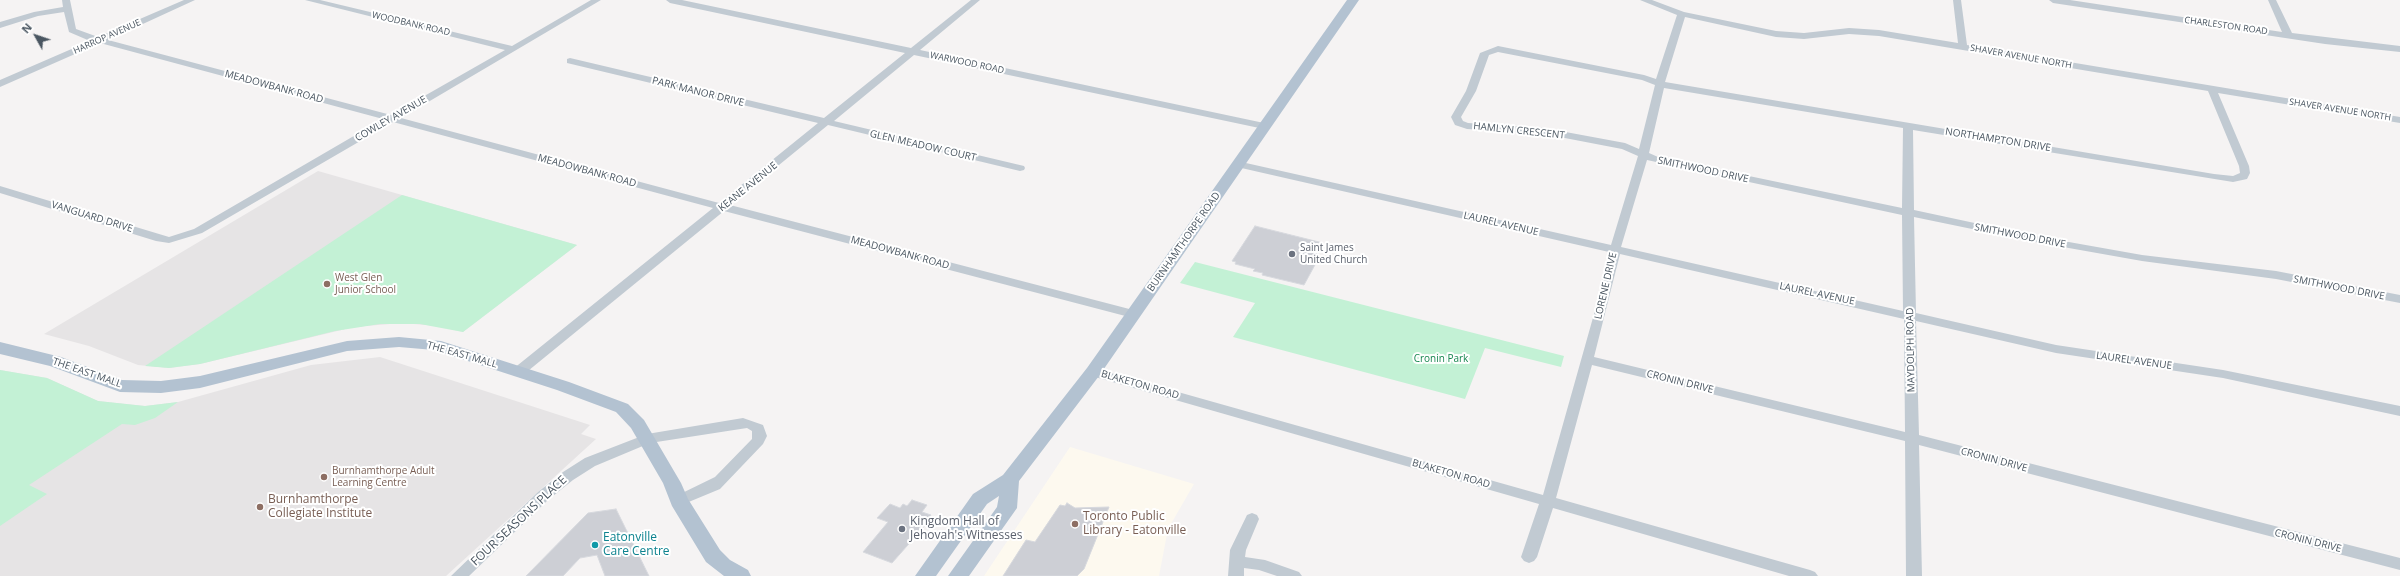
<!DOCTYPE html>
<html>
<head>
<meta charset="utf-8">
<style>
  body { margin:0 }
  #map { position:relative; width:2400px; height:576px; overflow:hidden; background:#f5f3f3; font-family:"Open Sans",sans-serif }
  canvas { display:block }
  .north { position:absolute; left:16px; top:16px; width:40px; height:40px; -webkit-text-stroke:3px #fff; paint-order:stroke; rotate:310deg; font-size:11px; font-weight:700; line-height:16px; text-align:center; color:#4a5661 }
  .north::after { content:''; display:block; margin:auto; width:14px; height:18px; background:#4a5661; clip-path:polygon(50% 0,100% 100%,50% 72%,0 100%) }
</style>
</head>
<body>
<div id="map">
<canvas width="2400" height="576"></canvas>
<div class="north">N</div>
</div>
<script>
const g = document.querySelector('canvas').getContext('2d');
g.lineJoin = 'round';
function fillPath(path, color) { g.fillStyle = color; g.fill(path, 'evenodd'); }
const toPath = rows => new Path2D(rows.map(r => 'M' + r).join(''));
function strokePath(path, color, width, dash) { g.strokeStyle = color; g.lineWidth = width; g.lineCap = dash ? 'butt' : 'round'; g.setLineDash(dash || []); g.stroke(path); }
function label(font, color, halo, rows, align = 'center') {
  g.font = font + ' "Open Sans",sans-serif'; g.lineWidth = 4; g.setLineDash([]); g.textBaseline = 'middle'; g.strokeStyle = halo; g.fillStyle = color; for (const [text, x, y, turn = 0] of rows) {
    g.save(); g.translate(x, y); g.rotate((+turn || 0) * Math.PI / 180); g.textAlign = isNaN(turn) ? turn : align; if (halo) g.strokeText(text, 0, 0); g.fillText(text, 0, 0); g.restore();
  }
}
fillPath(toPath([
  [1070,447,1194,484,1168,529,1159,576,984,576]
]), '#fdf9ef');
fillPath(toPath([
  [318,171,577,245,463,332,438,326,402,323,354,327,200,364,169,368,138,365,89,346,44,334],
  [380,357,590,425,581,434,596,439,446,576,0,576,0,370,47,378,98,401,145,406,178,402,311,365]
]), '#e6e4e5');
fillPath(toPath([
  [402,195,577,245,463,332,420,324,380,324,335,331,200,364,169,368,145,366],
  [1195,262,1564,356,1561,367,1485,348,1465,399,1233,337,1255,303,1180,283],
  [0,370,47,378,98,401,145,406,178,402,155,418,135,425,122,424,29,485,47,494,0,526]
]), '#c3f1d5');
const building = toPath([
  [1255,226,1323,243,1311,262,1316,263,1304,285,1262,275,1263,273,1253,271,1255,269,1235,264,1236,262,1232,261,1255,226],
  [912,500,927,505,922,512,931,515,928,519,930,520,892,563,863,552,888,522,877,518,890,504,900,508,903,504,907,506,912,500],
  [1067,503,1075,508,1109,507,1084,569,1077,576,1003,576,1026,540,1035,542,1060,505,1065,506,1067,503],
  [616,509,649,576,605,576,597,555,580,558,563,576,526,576,588,513,616,509]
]);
fillPath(building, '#cdcfd5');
strokePath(building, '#d7d9de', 1);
fillPath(toPath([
  [62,0,70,0,76,29,98,37,184,0,195,0,108,40,391,115,505,50,305,0,320,0,512,46,591,0,601,0,401,118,719,203,818,123,567,63,567,59,570,58,824,118,905,53,670,3,666,0,682,0,911,48,971,0,980,0,920,50,1264,123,1269,126,1264,129,914,55,834,121,1024,166,1025,168,1024,170,1020,171,828,125,730,205,1137,311,1139,314,1137,317,1133,318,724,211,523,375,518,376,513,375,512,372,513,369,713,208,393,122,202,233,169,243,156,241,0,193,0,186,169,237,194,229,383,119,100,43,0,87,0,80,90,41,69,32,64,12,38,16,0,28,0,22,34,12,63,7,62,0],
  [1640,0,1652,0,1684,12,1776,31,1804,33,1849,28,1879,30,1958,43,1953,0,1961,0,1967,45,2400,117,2400,123,2218,93,2249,166,2250,173,2247,179,2233,182,1913,130,1914,210,2035,236,2142,255,2276,271,2400,295,2400,303,2276,279,2142,261,2035,242,1914,217,1916,313,2056,345,2223,370,2400,406,2400,416,2223,378,2056,353,1916,321,1919,435,2400,558,2400,570,1919,445,1922,576,1906,576,1905,441,1592,365,1556,498,1810,570,1815,572,1818,576,1789,576,1553,508,1537,557,1534,561,1529,563,1524,561,1521,557,1539,504,1088,375,1087,372,1088,369,1093,368,1543,495,1596,307,1609,252,1237,167,1232,164,1237,161,1611,245,1638,156,1622,149,1544,134,1467,129,1455,125,1451,117,1466,91,1480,53,1498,46,1644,75,1656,79,1677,15,1640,0],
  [1685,17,1776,37,1804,39,1849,34,1879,36,2208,91,2239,166,2240,173,2233,176,2214,174,1665,82,1685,17],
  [1498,52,1642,80,1655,85,1639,149,1625,143,1544,128,1468,123,1463,121,1461,117,1476,91,1489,55,1498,52],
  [1664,88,1903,128,1902,208,1658,157,1649,153,1664,88],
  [1647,160,1902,215,1903,311,1621,247,1647,160],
  [1620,254,1904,319,1905,432,1594,357,1620,254],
  [2049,0,2070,0,2282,32,2268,0,2276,0,2292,33,2400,46,2400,52,2325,44,2053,3,2049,0],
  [743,418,763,425,767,436,763,444,720,489,679,506,674,505,672,501,674,497,715,477,752,439,752,431,747,428,650,443,595,466,573,480,548,500,469,576,451,576,538,492,563,472,585,458,647,434,743,418],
  [1252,513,1257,515,1259,519,1246,550,1245,557,1265,560,1299,572,1302,576,1277,576,1259,570,1244,568,1244,576,1228,576,1230,550,1247,515,1252,513]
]), '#c1cad2');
fillPath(toPath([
  [1347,0,1359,0,1099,376,1019,481,1017,508,969,576,948,576,997,507,999,496,987,504,936,576,915,576,973,494,1003,475,1087,368,1347,0],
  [399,337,441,341,569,382,628,404,644,420,681,483,688,499,720,550,730,560,748,570,751,576,724,576,706,562,672,506,663,483,631,428,616,412,557,390,434,350,399,347,347,351,200,388,161,393,120,392,50,366,0,354,0,342,61,357,122,380,161,381,200,376,347,341,399,337]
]), '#b3c2d1');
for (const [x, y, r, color] of [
  [1292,254,4,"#6b7280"],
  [327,284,4,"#8d6e63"],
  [324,477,4,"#8d6e63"],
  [260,507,4,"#8d6e63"],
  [1075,524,4,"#8d6e63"],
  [902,529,4,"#6b7280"],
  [595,545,4,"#0f9aa8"]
]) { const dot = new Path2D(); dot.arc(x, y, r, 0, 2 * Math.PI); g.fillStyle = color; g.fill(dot); strokePath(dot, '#fff', 1.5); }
label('9px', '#4a5661', '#fff', [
  ["WOODBANK ROAD",411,24,13],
  ["CHARLESTON ROAD",2226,26,8],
  ["HARROP AVENUE",107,37,-24],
  ["SHAVER AVENUE NORTH",2021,57,10],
  ["WARWOOD ROAD",967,63,12],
  ["SHAVER AVENUE NORTH",2340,110,9]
]);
label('10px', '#4a5661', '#fff', [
  ["MEADOWBANK ROAD",274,87,15],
  ["PARK MANOR DRIVE",698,92,14],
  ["COWLEY AVENUE",391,119,-30],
  ["HAMLYN CRESCENT",1519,131,6],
  ["NORTHAMPTON DRIVE",1998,140,9],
  ["GLEN MEADOW COURT",923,146,13],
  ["SMITHWOOD DRIVE",1703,170,12],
  ["MEADOWBANK ROAD",587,171,15],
  ["KEANE AVENUE",748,187,-39],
  ["VANGUARD DRIVE",92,217,17],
  ["LAUREL AVENUE",1501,224,13],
  ["SMITHWOOD DRIVE",2020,236,11],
  ["BURNHAMTHORPE ROAD",1184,242,-55],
  ["MEADOWBANK ROAD",900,253,15],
  ["LORENE DRIVE",1606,286,-77],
  ["SMITHWOOD DRIVE",2339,288,11],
  ["LAUREL AVENUE",1817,294,12],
  ["MAYDOLPH ROAD",1911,350,-91],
  ["THE EAST MALL",462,355,16],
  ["LAUREL AVENUE",2134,361,8],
  ["THE EAST MALL",87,373,19],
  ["CRONIN DRIVE",1680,382,14],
  ["BLAKETON ROAD",1140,385,16],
  ["CRONIN DRIVE",1994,460,15],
  ["BLAKETON ROAD",1451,474,16],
  ["CRONIN DRIVE",2308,541,14]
]);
label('10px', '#5b616d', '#fff', [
  ["Saint James",1300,248],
  ["United Church",1300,260]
], 'left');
label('10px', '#785e54', '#fff', [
  ["West Glen",335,278],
  ["Junior School",335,290],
  ["Burnhamthorpe Adult",332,471],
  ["Learning Centre",332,483]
], 'left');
label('10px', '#17864f', '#fff', [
  ["Cronin Park",1441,359]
]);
label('12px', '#785e54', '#fff', [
  ["Burnhamthorpe",268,500],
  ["Collegiate Institute",268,514],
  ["Toronto Public",1083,517],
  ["Library - Eatonville",1083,531]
], 'left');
label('12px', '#4a5661', '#fff', [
  ["FOUR SEASONS PLACE",519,521,-43]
]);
label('12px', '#5b616d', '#fff', [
  ["Kingdom Hall of",910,522],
  ["Jehovah's Witnesses",910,536]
], 'left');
label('12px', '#0d838f', '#fff', [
  ["Eatonville",603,538],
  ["Care Centre",603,552]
], 'left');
</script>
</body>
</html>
